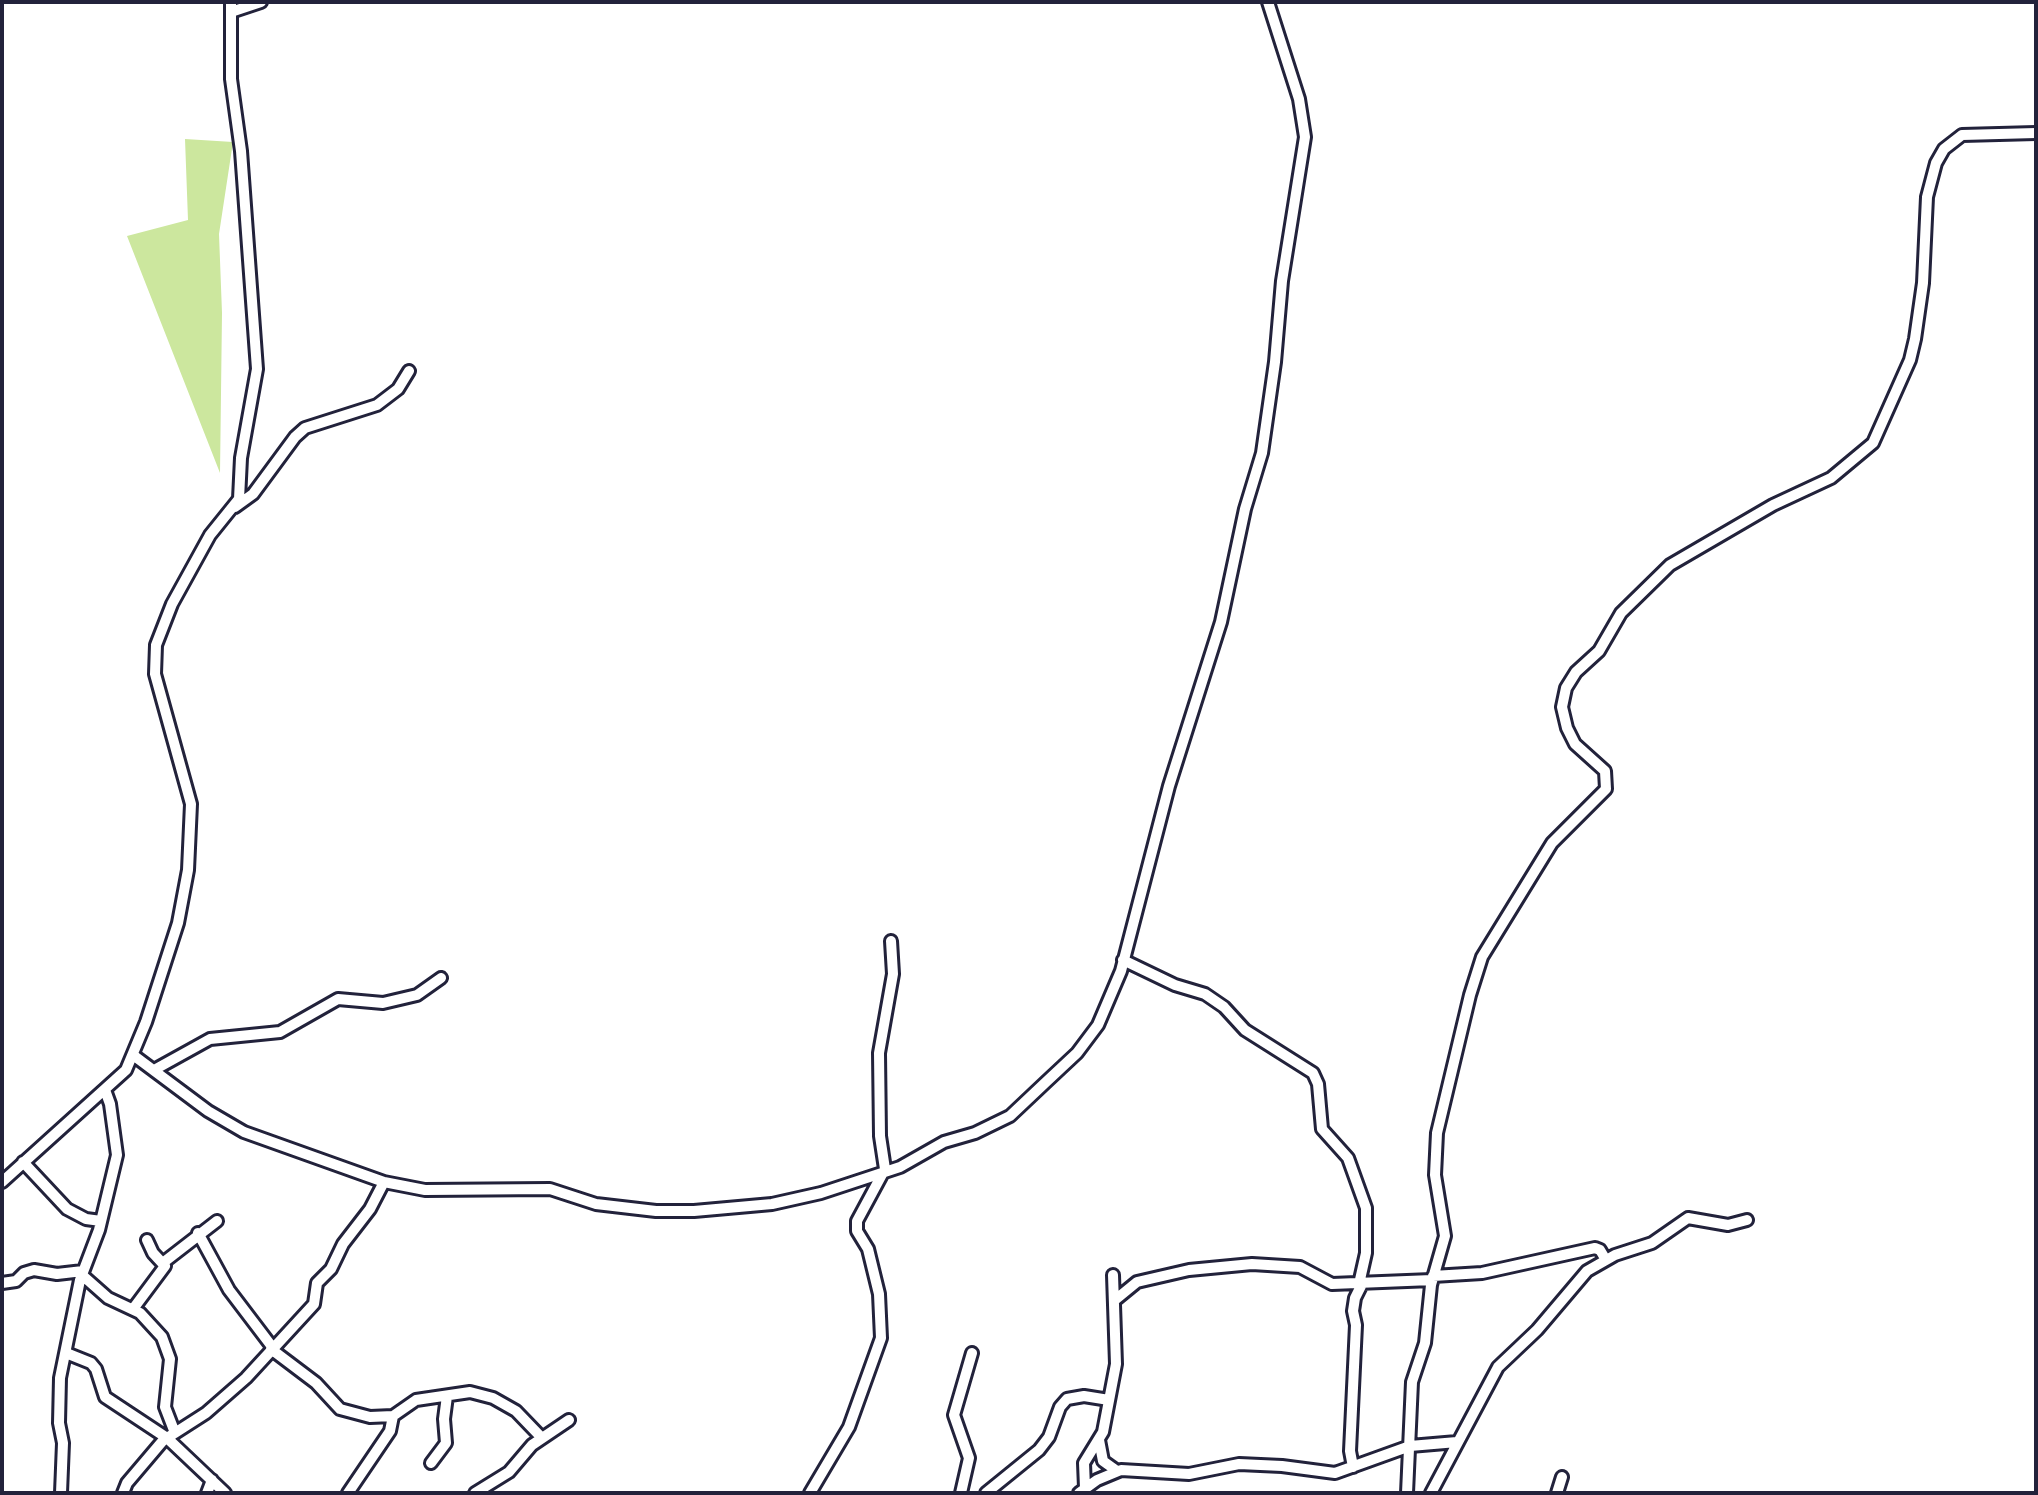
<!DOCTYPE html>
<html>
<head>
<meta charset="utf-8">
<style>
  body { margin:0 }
  #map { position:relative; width:2038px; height:1495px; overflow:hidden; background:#fff; font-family:Caveat,sans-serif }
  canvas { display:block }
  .frame { position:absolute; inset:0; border:4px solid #22223b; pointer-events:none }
</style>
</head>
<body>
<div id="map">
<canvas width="2038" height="1495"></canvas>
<div class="frame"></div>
</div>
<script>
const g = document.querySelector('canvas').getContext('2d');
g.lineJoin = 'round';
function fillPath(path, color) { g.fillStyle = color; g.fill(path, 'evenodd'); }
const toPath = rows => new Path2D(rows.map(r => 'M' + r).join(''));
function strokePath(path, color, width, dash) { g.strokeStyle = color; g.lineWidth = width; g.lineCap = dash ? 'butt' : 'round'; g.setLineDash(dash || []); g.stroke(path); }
fillPath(toPath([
  [185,139,233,142,219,234,222,313,220,473,127,236,188,220]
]), '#cce79e');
const minor = toPath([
  [231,12,261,2],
  [235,507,253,494,295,437,305,428,377,405,398,389,409,371],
  [1123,960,1175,985,1205,994,1224,1007,1245,1030,1313,1073,1318,1084,1322,1129,1348,1158,1366,1208,1366,1253,1359,1284],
  [133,1055,208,1111,244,1132,384,1182,425,1190,550,1189,596,1204,656,1211,694,1211,772,1204,821,1193,900,1167,944,1142,975,1133,1010,1116,1046,1082,1077,1053,1098,1025,1121,971,1169,786,1221,622,1245,509,1262,453,1275,362,1282,281,1305,137,1299,99,1268,2],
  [154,1070,210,1039,280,1032,338,999,383,1003,417,995,441,978],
  [23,1162,67,1209,86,1219,101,1221],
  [2,1182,126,1070,146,1022,178,923,188,870,191,804,155,674,156,645,172,604,210,535,239,499,241,458,257,369,241,151,231,79,231,2],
  [198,1233,229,1290,273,1348],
  [164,1262,217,1221],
  [82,1275,108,1298,140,1313,162,1337,170,1359,165,1407,175,1433],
  [1433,1276,1482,1273,1595,1248,1600,1250,1606,1260],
  [2,1283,16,1281,24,1273,34,1270,57,1274,83,1271],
  [1115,1300,1137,1282,1189,1270,1252,1264,1300,1267,1332,1284,1432,1280],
  [133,1309,165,1266,153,1253,147,1240],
  [271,1349,316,1383,340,1409,370,1417,393,1416],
  [66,1353,91,1363,96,1369,105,1397,167,1438,225,1493],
  [167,1438,206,1413,246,1378,314,1304,317,1283,331,1269,343,1244,370,1209,384,1182],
  [1099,1440,1103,1461,1117,1471],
  [431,1463,446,1443,444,1419,447,1396],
  [1353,1467,1350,1451,1356,1325,1353,1311,1355,1298,1362,1284],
  [1085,1488,1084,1463,1103,1432,1116,1364,1113,1275],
  [61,1493,63,1443,59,1423,60,1378,80,1280,99,1230,117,1155,110,1104,105,1090],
  [123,1493,127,1483,166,1437],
  [207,1493,212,1480],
  [348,1493,390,1431,393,1416,416,1400,470,1392,493,1398,516,1411,541,1437],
  [475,1493,509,1472,532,1445,569,1420],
  [810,1493,849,1427,881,1338,879,1294,868,1249,857,1231,857,1221,885,1169,880,1136,879,1053,893,974,891,941],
  [961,1493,969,1458,954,1415,972,1353],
  [986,1493,1039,1450,1049,1437,1060,1407,1067,1399,1084,1396,1109,1400],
  [1079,1493,1097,1480,1121,1470,1189,1474,1239,1464,1282,1466,1335,1473,1410,1446,1457,1442],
  [1407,1493,1412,1382,1425,1343,1431,1285,1445,1236,1435,1175,1437,1133,1470,995,1482,957,1552,843,1606,789,1605,771,1575,744,1567,728,1562,707,1566,688,1576,672,1599,651,1621,613,1670,565,1773,505,1831,478,1873,443,1910,360,1915,339,1923,283,1927,197,1936,163,1944,149,1962,135,2036,133],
  [1431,1493,1498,1367,1537,1330,1587,1271,1615,1255,1652,1243,1688,1218,1728,1225,1747,1220],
  [1557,1493,1562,1477]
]);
strokePath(minor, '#22223b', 16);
strokePath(minor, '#fff', 10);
</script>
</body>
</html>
